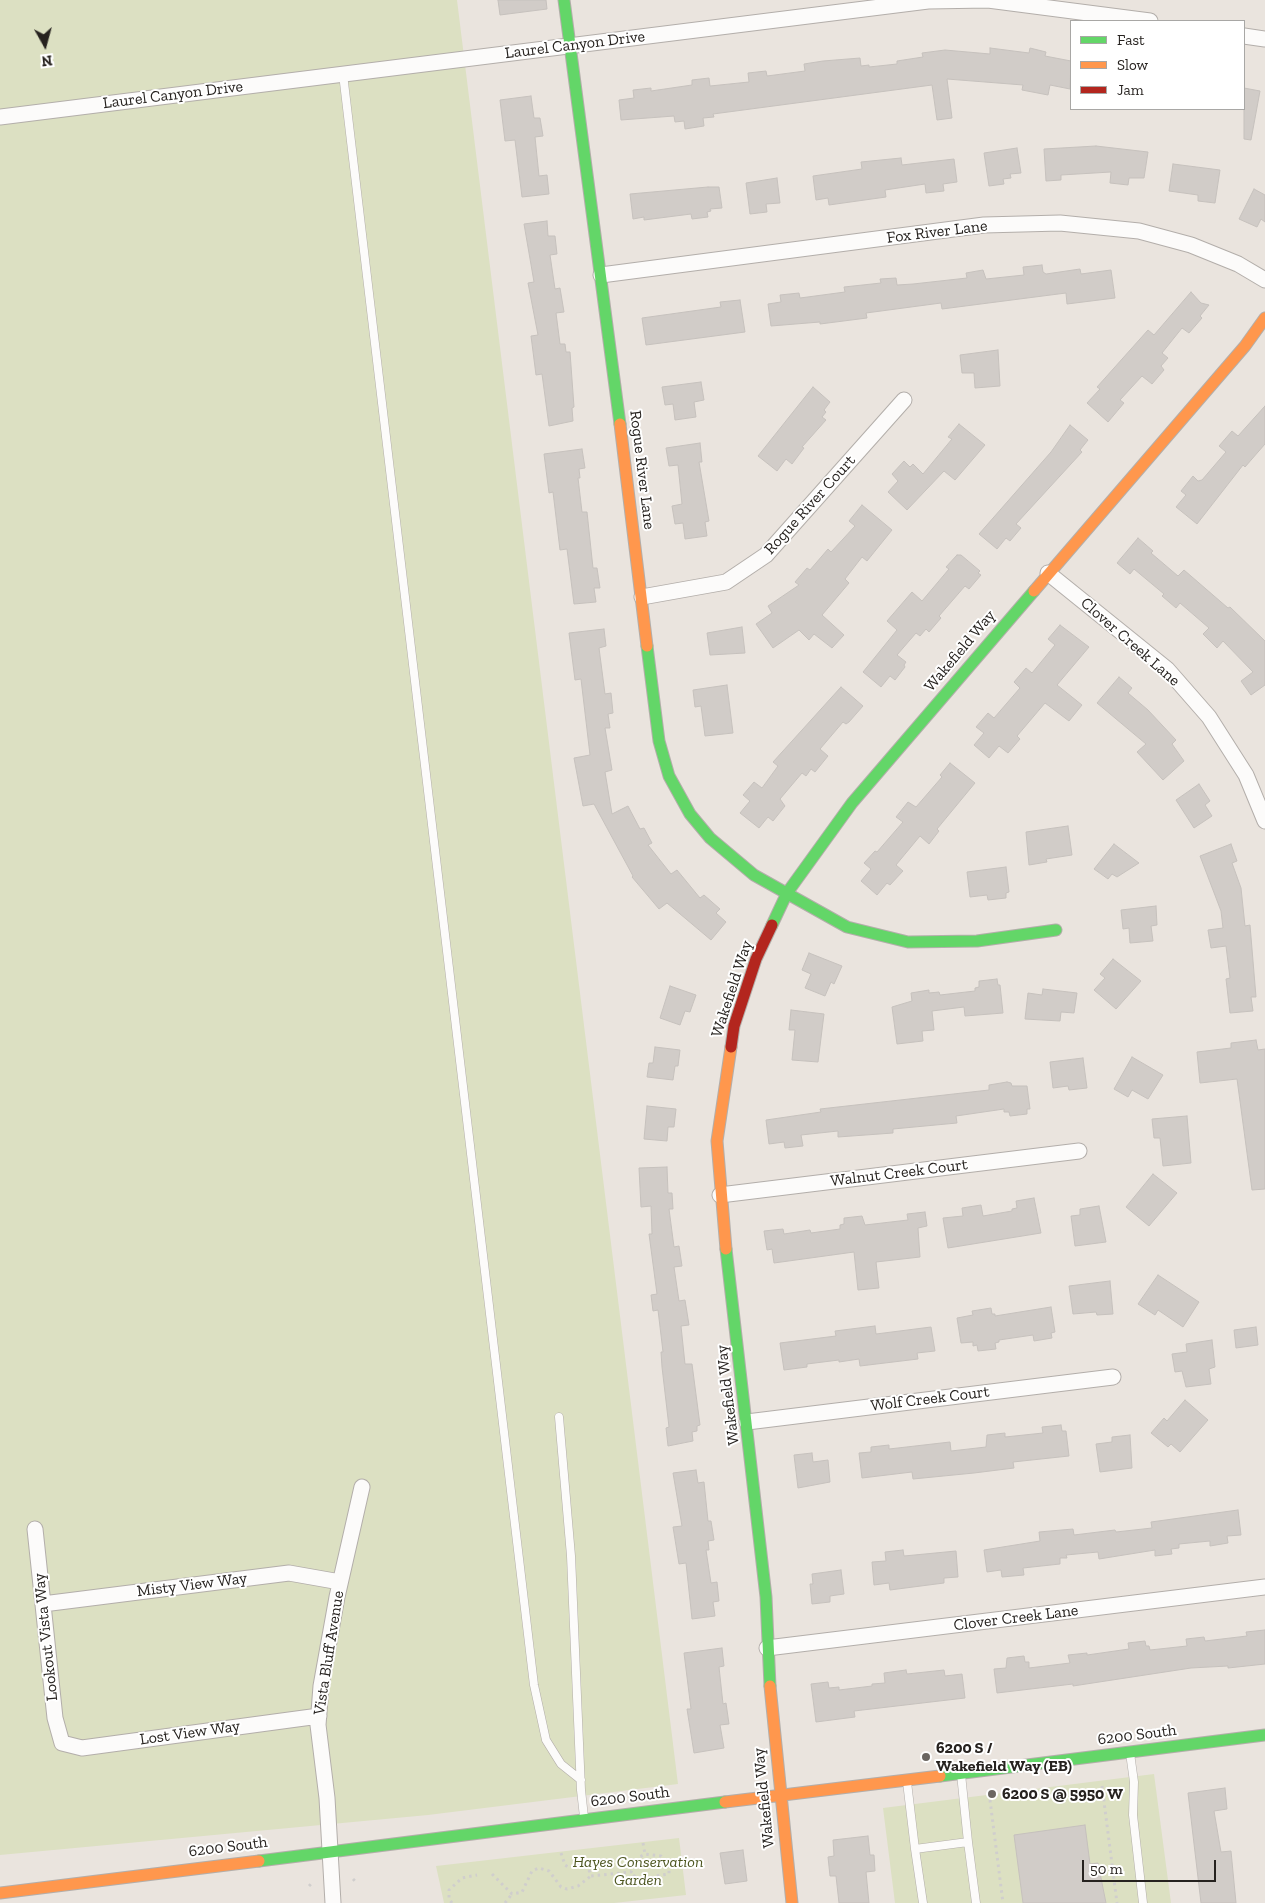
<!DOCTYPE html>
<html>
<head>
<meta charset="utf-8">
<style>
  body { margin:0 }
  #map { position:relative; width:1265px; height:1903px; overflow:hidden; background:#eae4de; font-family:"Zilla Slab",serif }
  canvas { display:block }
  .legend { position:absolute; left:1070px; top:20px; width:175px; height:90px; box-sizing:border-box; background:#fff; border:1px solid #a8a7a5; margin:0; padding:6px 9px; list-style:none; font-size:15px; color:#26221f }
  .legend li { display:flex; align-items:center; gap:10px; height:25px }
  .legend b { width:25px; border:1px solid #a8a7a5 }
  .north { position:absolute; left:20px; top:20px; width:50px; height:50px; -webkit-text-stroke:4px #fff; paint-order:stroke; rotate:173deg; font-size:14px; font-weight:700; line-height:20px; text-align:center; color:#26221f }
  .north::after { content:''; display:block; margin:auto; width:18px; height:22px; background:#26221f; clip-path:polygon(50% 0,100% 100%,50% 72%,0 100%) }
  .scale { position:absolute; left:1082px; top:1860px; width:134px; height:22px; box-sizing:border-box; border:2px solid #26221f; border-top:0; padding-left:6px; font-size:15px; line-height:18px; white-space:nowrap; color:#26221f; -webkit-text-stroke:4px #fff; paint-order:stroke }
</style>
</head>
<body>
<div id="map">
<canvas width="1265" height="1903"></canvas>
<ul class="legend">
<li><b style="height:6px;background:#63d668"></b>Fast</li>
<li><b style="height:6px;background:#ff974d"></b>Slow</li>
<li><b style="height:6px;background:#b3261e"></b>Jam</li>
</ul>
<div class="north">N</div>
<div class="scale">50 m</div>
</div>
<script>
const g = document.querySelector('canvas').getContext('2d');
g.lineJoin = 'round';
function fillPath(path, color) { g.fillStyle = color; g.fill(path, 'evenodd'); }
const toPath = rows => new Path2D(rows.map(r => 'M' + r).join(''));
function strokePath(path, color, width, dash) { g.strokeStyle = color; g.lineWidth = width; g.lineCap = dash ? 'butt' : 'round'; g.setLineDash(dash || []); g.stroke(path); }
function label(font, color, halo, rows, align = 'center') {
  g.font = font + ' "Zilla Slab",serif'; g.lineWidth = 4; g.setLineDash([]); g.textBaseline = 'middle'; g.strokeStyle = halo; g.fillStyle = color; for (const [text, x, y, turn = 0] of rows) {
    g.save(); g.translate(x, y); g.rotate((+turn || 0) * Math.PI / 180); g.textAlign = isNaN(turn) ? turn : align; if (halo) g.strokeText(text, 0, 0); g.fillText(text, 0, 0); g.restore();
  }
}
fillPath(toPath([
  [0,0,457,0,678,1784,428,1815,0,1855],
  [1154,1774,1171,1903,895,1903,883,1808],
  [679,1838,686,1895,614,1903,444,1903,436,1866]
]), '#dce0c2');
const building = toPath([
  [498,0,546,0,547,9,500,15,498,0],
  [990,48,1029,53,1030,48,1046,52,1045,56,1071,61,1070,89,1050,85,1048,95,1022,90,1023,85,947,79,952,118,937,120,932,85,713,114,714,117,703,118,704,126,685,129,684,121,675,122,674,116,621,120,619,100,634,98,633,90,651,88,651,91,692,85,692,80,709,78,710,86,749,82,748,73,766,71,767,76,805,71,804,64,823,61,860,58,861,66,869,65,869,67,897,64,897,61,923,57,922,53,945,50,990,54,990,48],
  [1244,88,1260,91,1251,140,1244,139,1244,88],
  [531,96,534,118,540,118,543,136,535,137,539,176,547,175,549,194,522,197,515,140,505,141,500,100,531,96],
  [1096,146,1148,152,1144,178,1129,178,1128,185,1110,183,1111,172,1061,175,1061,180,1046,181,1044,149,1096,146],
  [1017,148,1021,173,1010,174,1011,178,1003,179,1004,184,989,186,984,153,1017,148],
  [901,158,902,165,954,159,957,182,943,184,944,191,926,193,925,184,885,190,886,197,829,205,828,198,816,200,813,176,862,169,861,162,901,158],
  [1173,164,1220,170,1215,203,1198,201,1198,195,1169,191,1173,164],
  [777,178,780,203,766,204,767,212,750,214,746,183,777,178],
  [708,187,719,187,722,208,710,209,711,211,707,212,708,217,692,219,691,214,644,220,644,217,633,219,630,194,708,187],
  [1254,189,1265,195,1265,222,1261,219,1257,227,1239,219,1254,189],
  [547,221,548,236,555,236,557,254,550,255,555,289,560,288,564,312,556,313,560,344,565,344,566,352,570,352,574,407,572,408,573,421,549,426,542,374,536,375,531,336,538,335,528,283,534,282,524,224,547,221],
  [1042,265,1043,272,1046,274,1080,269,1081,274,1111,270,1115,298,1067,304,1066,293,942,309,941,303,866,313,867,318,820,324,820,322,771,326,768,304,781,302,780,295,799,293,800,298,845,292,844,287,881,283,880,279,896,278,897,285,913,284,967,278,966,273,983,270,986,279,1024,275,1023,267,1042,265],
  [1191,292,1201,303,1209,305,1200,316,1202,318,1189,333,1182,328,1162,353,1168,358,1161,366,1164,370,1152,384,1142,376,1120,400,1124,403,1108,422,1087,403,1100,389,1097,387,1148,330,1154,335,1191,292],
  [740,300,745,332,646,345,642,318,721,307,720,302,740,300],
  [998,350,1000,386,975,388,974,373,962,373,960,355,998,350],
  [701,382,704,400,694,402,696,417,675,420,673,404,665,405,662,387,701,382],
  [813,387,830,402,824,410,826,412,822,417,826,420,802,447,804,448,792,464,786,459,777,471,758,456,813,387],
  [1265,406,1265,444,1245,467,1243,465,1197,524,1176,507,1186,495,1181,491,1193,476,1198,481,1202,480,1226,452,1219,446,1232,431,1238,436,1265,406],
  [959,424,985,445,955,480,944,471,907,510,888,492,898,481,892,474,904,461,910,467,913,464,923,474,952,439,948,437,959,424],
  [1070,425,1088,440,1080,450,1082,452,1016,524,1021,528,1010,541,1006,538,997,549,979,534,1051,452,1070,425],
  [700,443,702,462,699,462,709,521,705,522,707,536,685,539,683,523,675,524,672,506,682,504,678,465,669,466,666,448,700,443],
  [582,449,585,468,579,469,580,478,578,478,582,512,587,512,593,568,597,568,600,588,594,588,596,602,574,604,567,549,560,550,553,492,549,493,544,454,582,449],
  [862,505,892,530,867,561,862,557,845,579,849,583,822,615,844,635,832,648,814,634,809,640,799,630,773,648,756,624,772,613,768,606,799,585,795,582,807,568,810,570,828,549,831,552,855,526,849,521,862,505],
  [1138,538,1153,551,1151,553,1178,576,1184,570,1228,608,1230,607,1265,641,1265,685,1251,695,1241,681,1253,672,1223,641,1217,648,1203,634,1209,628,1180,603,1176,608,1162,596,1164,594,1134,569,1130,574,1117,563,1138,538],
  [957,555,961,555,980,571,978,573,981,575,969,589,965,586,939,616,941,618,929,632,926,629,920,636,916,633,897,655,906,662,904,665,905,667,895,680,890,676,881,687,863,672,897,630,887,621,912,592,922,601,949,569,946,567,957,555],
  [1060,625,1089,647,1057,685,1082,705,1069,721,1045,703,1017,736,1020,739,1008,753,999,746,989,758,974,745,984,733,976,727,988,713,994,718,1020,688,1014,682,1026,668,1032,673,1055,645,1048,639,1060,625],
  [742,627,745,653,710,655,707,633,742,627],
  [604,629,606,646,599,648,605,694,611,693,613,713,608,714,610,728,605,728,612,770,605,772,612,814,628,806,640,829,644,828,652,843,648,845,671,874,677,870,700,898,704,895,720,909,716,913,726,922,711,940,667,903,659,909,632,877,633,876,594,804,583,806,574,758,590,755,581,679,575,680,569,633,604,629],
  [1119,677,1132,688,1128,693,1148,710,1176,740,1172,744,1184,761,1163,780,1137,752,1146,744,1097,703,1119,677],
  [727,685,733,733,705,736,701,706,695,707,693,690,727,685],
  [841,687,863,706,849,722,846,724,843,722,820,749,828,756,815,772,811,769,806,776,802,773,780,799,785,806,773,821,768,817,759,828,740,813,750,801,743,795,754,782,762,788,778,766,773,762,841,687],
  [950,763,975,783,937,829,939,831,929,844,920,836,896,865,903,871,890,885,887,883,877,895,861,881,871,869,864,863,875,851,877,852,903,822,896,817,908,802,916,807,942,777,940,775,950,763],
  [1199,784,1210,801,1205,805,1212,816,1194,828,1176,800,1199,784],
  [1068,826,1072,855,1046,859,1047,862,1029,865,1026,832,1068,826],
  [1114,844,1139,863,1117,877,1112,874,1108,879,1094,869,1114,844],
  [1231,844,1237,861,1232,863,1241,888,1245,926,1250,925,1256,997,1251,997,1253,1011,1230,1013,1226,979,1230,978,1226,946,1211,948,1208,930,1223,928,1221,911,1200,856,1231,844],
  [1006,867,1009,892,1006,893,1006,898,988,900,987,895,970,897,967,872,1006,867],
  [1156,906,1157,925,1151,926,1153,941,1130,943,1129,928,1123,929,1121,910,1156,906],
  [809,953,842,966,834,984,831,982,825,996,805,988,811,974,802,970,809,953],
  [1113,959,1141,981,1116,1009,1094,990,1105,978,1100,974,1113,959],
  [997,979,998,985,1000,985,1003,1013,965,1016,964,1007,932,1011,934,1030,922,1031,923,1041,897,1044,892,1007,912,1001,911,993,929,990,929,993,939,992,940,995,975,991,975,988,979,987,979,981,997,979],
  [670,986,696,995,690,1012,685,1011,680,1025,660,1018,670,986],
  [1043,989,1077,993,1074,1013,1061,1012,1060,1021,1025,1019,1028,993,1042,995,1043,989],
  [791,1010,824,1014,818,1062,792,1060,795,1030,789,1030,791,1010],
  [1256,1040,1258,1050,1265,1049,1265,1189,1252,1190,1237,1079,1200,1083,1197,1052,1231,1048,1231,1043,1256,1040],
  [655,1047,680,1050,678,1066,675,1066,673,1080,647,1077,649,1063,653,1063,655,1047],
  [1132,1057,1163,1075,1148,1099,1132,1090,1128,1097,1114,1089,1132,1057],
  [1083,1058,1087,1088,1069,1090,1068,1086,1053,1088,1050,1062,1083,1058],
  [1007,1082,1011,1083,1012,1086,1027,1086,1030,1109,1027,1109,1027,1114,1010,1116,1009,1112,1004,1112,1004,1109,956,1116,957,1123,893,1129,893,1133,838,1137,838,1131,801,1135,803,1146,785,1148,784,1142,769,1144,766,1120,821,1112,820,1109,989,1090,989,1085,1007,1082],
  [647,1106,676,1109,674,1127,668,1127,667,1141,644,1139,647,1106],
  [1187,1116,1191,1163,1163,1166,1160,1138,1154,1138,1152,1119,1187,1116],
  [667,1167,668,1193,672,1193,673,1209,669,1209,674,1247,679,1246,682,1266,674,1267,679,1301,685,1300,689,1325,681,1326,685,1364,692,1364,700,1425,697,1426,697,1431,692,1432,693,1441,668,1446,666,1428,669,1427,662,1367,661,1352,663,1352,658,1310,653,1311,651,1295,657,1294,649,1234,652,1234,651,1206,641,1207,639,1168,667,1167],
  [1153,1174,1177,1193,1149,1226,1126,1207,1153,1174],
  [1034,1198,1041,1233,948,1248,943,1218,963,1216,962,1208,981,1205,983,1216,1012,1211,1012,1209,1017,1208,1016,1201,1034,1198],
  [1099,1206,1106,1242,1075,1246,1071,1216,1080,1215,1080,1209,1099,1206],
  [925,1212,927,1226,918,1228,920,1257,876,1262,879,1288,858,1290,854,1252,774,1263,772,1249,767,1250,764,1231,783,1229,784,1234,810,1230,811,1233,840,1229,840,1225,844,1224,844,1218,862,1216,865,1225,908,1220,907,1214,925,1212],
  [1158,1275,1199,1302,1183,1327,1158,1310,1155,1315,1138,1304,1158,1275],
  [1110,1281,1113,1314,1097,1315,1096,1312,1073,1314,1069,1286,1110,1281],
  [1051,1307,1055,1332,1051,1333,1052,1338,1034,1341,1033,1335,999,1340,999,1342,995,1343,996,1349,978,1351,977,1345,973,1346,973,1342,961,1343,957,1318,973,1315,972,1311,991,1308,992,1314,995,1314,995,1316,1051,1307],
  [875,1326,876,1334,931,1327,935,1351,917,1353,918,1359,860,1366,859,1359,839,1362,839,1360,807,1364,807,1367,784,1370,780,1343,836,1336,835,1331,875,1326],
  [1256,1327,1258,1345,1236,1348,1234,1330,1256,1327],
  [1212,1340,1215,1367,1209,1369,1211,1384,1186,1387,1182,1371,1175,1372,1172,1354,1187,1352,1186,1344,1212,1340],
  [1185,1400,1208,1420,1180,1452,1171,1444,1168,1447,1151,1433,1164,1418,1167,1421,1185,1400],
  [1061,1425,1062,1431,1066,1431,1069,1456,1013,1462,1014,1468,974,1473,913,1479,912,1472,862,1478,859,1453,871,1452,871,1447,889,1445,889,1449,950,1442,951,1451,986,1447,987,1435,1005,1433,1005,1437,1043,1433,1042,1427,1061,1425],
  [1130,1435,1132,1468,1100,1472,1096,1444,1112,1442,1112,1437,1130,1435],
  [812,1453,813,1462,828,1460,830,1482,798,1488,794,1455,812,1453],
  [696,1470,698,1483,704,1482,708,1521,711,1521,714,1540,708,1541,709,1550,706,1550,711,1583,717,1582,719,1601,713,1602,715,1616,692,1619,686,1563,679,1564,673,1527,682,1526,673,1473,696,1470],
  [1238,1510,1241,1535,1227,1536,1228,1543,1210,1546,1210,1541,1179,1544,1179,1548,1171,1549,1172,1554,1155,1556,1155,1550,1099,1559,1098,1552,1066,1555,1067,1558,1060,1558,1060,1564,1023,1568,1024,1575,1002,1577,1001,1570,987,1572,984,1550,1040,1541,1039,1532,1073,1529,1074,1535,1115,1530,1116,1532,1152,1528,1151,1522,1238,1510],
  [903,1550,904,1556,956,1551,958,1577,944,1578,944,1583,890,1590,889,1583,874,1585,872,1562,886,1561,885,1552,903,1550],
  [841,1570,844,1594,830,1596,830,1602,812,1604,810,1584,813,1584,812,1574,841,1570],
  [1265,1630,1265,1664,1228,1668,1228,1666,1191,1668,1073,1686,1073,1684,997,1693,994,1669,1006,1668,1007,1658,1024,1656,1025,1662,1029,1662,1029,1668,1070,1663,1068,1655,1087,1653,1087,1655,1129,1649,1128,1643,1145,1641,1146,1646,1149,1646,1150,1650,1187,1646,1186,1639,1204,1637,1205,1641,1247,1636,1246,1632,1265,1630],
  [722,1648,724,1666,719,1667,723,1704,726,1703,729,1724,720,1725,724,1748,694,1753,687,1709,691,1709,684,1653,722,1648],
  [906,1670,907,1674,944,1670,945,1676,962,1674,965,1698,854,1711,855,1717,816,1722,811,1684,828,1682,829,1688,839,1687,839,1690,872,1686,872,1684,885,1683,884,1673,906,1670],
  [1225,1788,1227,1809,1214,1811,1221,1852,1231,1851,1236,1903,1201,1903,1188,1793,1225,1788],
  [1085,1825,1090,1864,1098,1863,1106,1903,1023,1903,1014,1835,1085,1825],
  [868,1836,870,1855,874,1855,875,1871,866,1872,869,1903,839,1903,836,1876,830,1876,828,1857,834,1856,833,1840,868,1836],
  [743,1850,747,1881,725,1884,720,1853,743,1850]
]);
fillPath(building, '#d1ccc8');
strokePath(building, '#c6c1bd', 1);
const lane = toPath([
  [343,74,534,1685,546,1740,561,1764,581,1780],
  [559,1417,571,1556,581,1790,584,1817],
  [1130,1753,1134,1782,1133,1815,1143,1903],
  [961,1774,968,1842],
  [907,1782,915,1849],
  [923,1903,915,1849,968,1842,976,1903]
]);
const street = toPath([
  [1244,36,1265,39],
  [0,117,928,1,988,0,1150,21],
  [601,275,984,225,1060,223,1139,231,1191,245,1238,264,1265,280],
  [1048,573,1167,669,1209,717,1246,775,1265,821],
  [642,597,726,582,766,555,904,400],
  [720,1195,1079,1151],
  [747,1422,1113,1377],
  [35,1529,55,1718,62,1743,82,1748,319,1716],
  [43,1604,289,1573,340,1582],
  [767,1648,1265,1587],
  [333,1903,327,1798,318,1725,321,1686,337,1597,362,1487]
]);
const fast = toPath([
  [564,0,620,424],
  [647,646,659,741,669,776,690,814,710,838,754,875,847,927,908,942,977,941,1056,930],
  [772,925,787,893,852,803,1034,591],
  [726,1249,766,1597,770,1686],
  [940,1776,1265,1735],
  [259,1861,725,1802]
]);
const slow = toPath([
  [620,424,647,646],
  [1034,591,1245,346,1265,318],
  [726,1249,717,1141,731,1047],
  [770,1686,792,1903],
  [725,1802,940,1776],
  [0,1893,259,1861]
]);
const jam = toPath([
  [731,1047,734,1026,756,959,772,925]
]);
strokePath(lane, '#b3aeaa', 9);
strokePath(street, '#b3aeaa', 17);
strokePath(fast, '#b3aeaa', 13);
strokePath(slow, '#b3aeaa', 13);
strokePath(jam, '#b3aeaa', 13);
strokePath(toPath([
  [1102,1786,1117,1903],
  [990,1800,1003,1903],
  [643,1843,645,1854],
  [561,1853,565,1865,568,1867,582,1865,589,1870,591,1876,631,1872,638,1858,645,1854,661,1856,669,1866,669,1874,655,1876,647,1880,636,1878,631,1872],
  [492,1874,512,1894,522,1892,532,1871,539,1868,549,1871,561,1887,567,1889,578,1886,591,1876],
  [353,1879,355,1881],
  [309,1886,311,1884],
  [452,1903,449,1899,449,1890,462,1878,477,1875],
  [505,1903,512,1894]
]), '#d0cecd', 3, [2.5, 4]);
strokePath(lane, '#fcfbfa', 8);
strokePath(street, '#fcfbfa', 15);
strokePath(fast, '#63d668', 11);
strokePath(slow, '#ff974d', 11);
strokePath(jam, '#b3261e', 11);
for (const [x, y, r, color] of [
  [926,1757,5,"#6b6662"],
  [992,1794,5,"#6b6662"]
]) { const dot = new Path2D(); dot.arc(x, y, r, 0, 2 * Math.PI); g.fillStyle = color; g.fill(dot); strokePath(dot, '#fff', 2); }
label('16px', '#26221f', '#fff', [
  ["Laurel Canyon Drive",575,45,-7],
  ["Laurel Canyon Drive",173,95,-7],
  ["Fox River Lane",937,232,-7],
  ["Rogue River Lane",642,470,83],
  ["Rogue River Court",810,505,-48],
  ["Clover Creek Lane",1130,642,41],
  ["Wakefield Way",960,651,-50],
  ["Wakefield Way",732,989,-72],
  ["Walnut Creek Court",899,1173,-7],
  ["Wakefield Way",728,1395,-97],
  ["Wolf Creek Court",930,1399,-7],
  ["Misty View Way",192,1585,-7],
  ["Clover Creek Lane",1016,1618,-7],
  ["Lookout Vista Way",46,1637,-96],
  ["Vista Bluff Avenue",329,1653,-81],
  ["Lost View Way",190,1733,-8],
  ["6200 South",1137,1735,-7],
  ["6200 South",630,1797,-7],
  ["Wakefield Way",764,1798,-96],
  ["6200 South",228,1847,-7]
]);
label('bold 16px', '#26221f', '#fff', [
  ["6200 S /",936,1748],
  ["Wakefield Way (EB)",936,1766],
  ["6200 S @ 5950 W",1002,1794]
], 'left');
label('italic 16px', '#4c551f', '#fff', [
  ["Hayes Conservation",638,1862],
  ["Garden",638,1880]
]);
</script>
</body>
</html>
